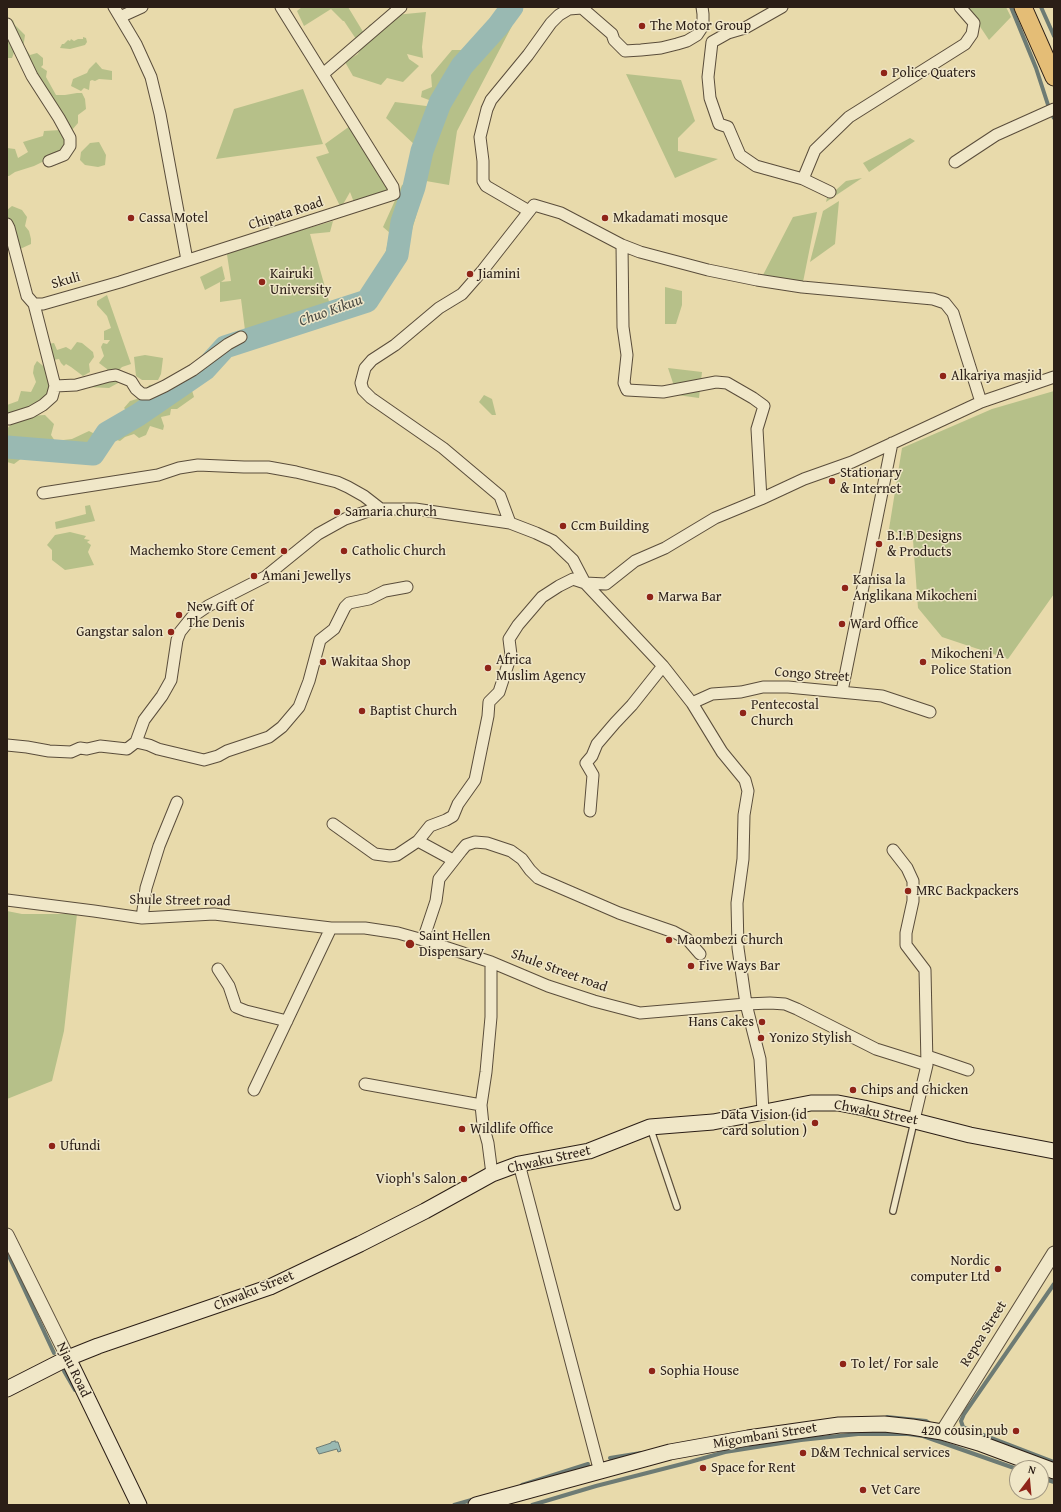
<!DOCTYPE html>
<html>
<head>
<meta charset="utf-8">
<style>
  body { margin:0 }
  #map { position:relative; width:1061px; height:1512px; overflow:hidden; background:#e8daab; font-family:"Gentium Book Plus",serif }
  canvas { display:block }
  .frame { position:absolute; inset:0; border:8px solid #2b1e16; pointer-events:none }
  .north { position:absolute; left:1009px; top:1460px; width:40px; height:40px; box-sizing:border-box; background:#f0e7c8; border:1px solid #a19781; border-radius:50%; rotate:16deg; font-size:11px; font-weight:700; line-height:16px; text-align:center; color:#2b1e16 }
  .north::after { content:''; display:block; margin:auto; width:14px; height:18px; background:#8f2418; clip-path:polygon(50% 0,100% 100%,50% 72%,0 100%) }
</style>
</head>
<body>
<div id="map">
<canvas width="1061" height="1512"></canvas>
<div class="frame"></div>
<div class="north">N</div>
</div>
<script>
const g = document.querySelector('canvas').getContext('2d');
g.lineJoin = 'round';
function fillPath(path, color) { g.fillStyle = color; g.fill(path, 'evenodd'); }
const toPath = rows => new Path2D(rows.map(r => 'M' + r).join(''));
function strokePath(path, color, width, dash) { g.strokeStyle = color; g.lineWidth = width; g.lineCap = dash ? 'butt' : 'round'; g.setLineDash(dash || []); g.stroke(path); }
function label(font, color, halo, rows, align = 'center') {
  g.font = font + ' "Gentium Book Plus",serif'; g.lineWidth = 3; g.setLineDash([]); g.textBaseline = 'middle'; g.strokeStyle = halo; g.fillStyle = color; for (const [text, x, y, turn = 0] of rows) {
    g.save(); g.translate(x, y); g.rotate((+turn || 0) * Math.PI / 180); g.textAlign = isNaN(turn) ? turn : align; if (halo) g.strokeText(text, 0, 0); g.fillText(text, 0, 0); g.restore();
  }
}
fillPath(toPath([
  [302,7,348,7,365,35,369,25,395,15,426,12,422,47,423,58,407,54,409,59,419,66,403,82,387,78,381,85,353,76,345,62,358,54,362,43,356,39,344,21,343,21,331,9,304,26,297,11],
  [967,7,1006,7,1011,17,989,40],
  [495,16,512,26,457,131,449,185,426,181,410,237,401,242,398,264,380,276,390,233,383,227,402,185,424,181,425,170,420,171,416,146,386,118,395,102,434,107,437,103,421,97,422,91,432,87,431,75,452,50,471,50],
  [7,19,13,20,15,25,25,35,23,49,16,47,12,58,7,58,7,39,9,38],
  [83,37,86,38,87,42,85,45,70,49,60,48,62,44,64,44,68,40,70,41,71,39,74,41,78,39,83,39],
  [26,49,30,55,37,53,43,58,43,65,41,67,47,71,46,77,56,95,65,95,77,93,82,93,85,99,86,109,78,115,78,123,72,130,66,127,51,100,50,93,45,92,21,50],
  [96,62,102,69,112,71,112,80,99,79,95,81,92,80,90,81,89,90,84,88,81,91,71,86,73,79,87,73,89,69],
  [626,74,681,80,695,121,678,138,678,151,718,159,675,178],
  [303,89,323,144,216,159,234,109],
  [350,126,390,192,355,205,350,192,341,208,316,157,329,153,325,144],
  [61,130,70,142,67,150,34,166,15,172,9,176,7,176,7,148,15,149,18,158,28,152,23,142,43,136,44,131],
  [910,138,915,141,869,172,863,163],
  [99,142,106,155,105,165,98,167,85,165,80,160,81,152,90,143],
  [862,178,826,202,827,198,846,181],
  [839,201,835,244,810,262,823,211],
  [12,206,22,210,27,217,25,226,29,231,31,239,31,244,20,249,7,231,7,210],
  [817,212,802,287,763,275,793,217],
  [333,221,330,232,310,234,332,312,246,338,241,299,220,302,220,282,205,290,200,277,222,266,225,279,221,282,231,281,226,248,240,248],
  [665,287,682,291,682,305,676,324,665,324],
  [107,295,131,364,122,367,117,372,118,383,109,388,87,387,108,374,107,369,99,363,104,356,101,347,103,343,107,344,110,340,104,340,104,331,111,328,107,316,97,305,97,301],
  [77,342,82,343,93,352,94,357,89,364,90,372,83,376,71,367,66,364,64,366,61,363,59,359,53,360,48,344,54,343,57,350,66,347,71,350],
  [145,355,163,358,161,374,158,380,142,380,136,376,134,357],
  [37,361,47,369,47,377,50,380,52,389,28,416,45,415,54,424,51,435,55,441,72,439,89,431,101,437,106,443,98,452,91,457,73,458,34,449,14,464,7,462,7,429,13,422,7,420,7,405,18,401,21,391,31,392,36,382,33,373,34,366],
  [668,368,702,372,699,398,677,395],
  [191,369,195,377,190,384,194,397,177,409,171,409,170,415,161,417,164,426,163,430,150,426,146,435,139,438,134,434,125,437,120,441,114,439,116,434,129,428,130,425,114,430,109,434,106,440,105,434,114,421,123,420,127,416,127,411,124,408,130,401,144,397,149,385,161,384],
  [1054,391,1054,594,1008,659,942,637,918,608,913,540,889,529,902,448,992,409],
  [484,395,492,399,496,415,492,415,479,402],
  [90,505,95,521,56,529,55,522,86,514,85,506],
  [70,532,86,536,84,539,90,540,87,542,91,545,88,552,94,565,65,570,52,560,52,550,47,545,55,535],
  [7,911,22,914,77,914,64,1031,52,1081,7,1099]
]), '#b6c089');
const water = toPath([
  [335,1441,335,1442,338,1442,341,1451,338,1452,337,1449,319,1454,316,1448,331,1443,331,1442,335,1441]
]);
fillPath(water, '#99b9b2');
strokePath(water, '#6d7b74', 1);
strokePath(toPath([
  [1011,7,1036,68,1050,111,1054,118],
  [1041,7,1054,36],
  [7,1252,54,1353],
  [1054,1284,964,1414,961,1421,963,1427,1054,1462],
  [64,1371,75,1390],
  [887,1417,926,1421,929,1423],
  [610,1458,641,1453],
  [1041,1478,1054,1482],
  [522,1485,588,1464],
  [454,1505,475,1499],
  [532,1505,596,1486,690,1462,725,1452,801,1440,858,1434,908,1434,923,1436,1017,1469]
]), '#6d7b74', 4);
strokePath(toPath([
  [7,447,93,454,107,433,138,415,205,369,225,347,367,301,397,255,402,222,414,187,422,151,440,103,462,66,498,26,512,7]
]), '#99b9b2', 23);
const service = toPath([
  [650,1127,677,1207],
  [893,1211,914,1122]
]);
const minor = toPath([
  [114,7,136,44,151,77,160,114,187,260],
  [782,7,745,28,728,33,712,42,708,77,710,98,719,124,728,127,740,155,756,166,803,179],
  [120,17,142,7],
  [7,24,32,76,59,118,70,138,70,146,64,155,49,161],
  [323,74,401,7],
  [955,162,996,135,1054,109],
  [830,192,803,179,815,150,849,117,965,44,972,34,974,23,960,7],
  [529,211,486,186,483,181,483,161,480,137,487,109,491,100,528,55,551,23,559,15,569,9,582,8,612,34,614,40,625,51,641,50,661,48,677,44,687,41,697,35,703,26,703,14,702,7],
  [7,224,9,228,27,296,34,304,43,304,120,282,394,194,393,187,281,7],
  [622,245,623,327,627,355,624,383,626,388,627,390,663,392,716,382,727,383,753,398,764,406,757,429,761,499],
  [55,386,76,385,109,376,116,375,131,381,136,389,142,394,148,394,165,386,193,370,228,344,241,337],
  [9,419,31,412,43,405,52,397,55,386,34,304],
  [43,493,158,475,179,468,198,465,244,467,268,467,296,472,337,482,348,487,364,496,382,510],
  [510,523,500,496,443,448,371,398,363,390,361,383,365,368,372,360,395,345,439,308,462,294,483,270,534,205,561,213,622,245,640,252,708,270,757,280,802,287,933,299,945,303,953,313,981,402],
  [842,691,892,443],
  [692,703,712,694,741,692,763,687,788,687,882,696,930,712],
  [136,742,144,720,162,696,171,680,177,640,180,632,192,617,208,606,265,577,318,534,345,519,374,509,415,509,510,523,536,533,553,541,573,560,585,583,663,666,692,703,722,752,745,780,748,791,744,815,743,859,737,903,738,948,746,1004,760,1059,763,1112],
  [7,745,27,747,49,751,71,752,80,748,87,749,100,746,127,749,136,742,149,745,158,749,204,760,218,756,227,751,269,737,282,727,299,707,309,681,320,640,334,629,345,607,349,603,369,599,385,591,407,587],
  [590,811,593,775,586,763,592,756,597,744,615,723,632,705,663,666],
  [333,824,375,854,390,856,397,855,418,841,430,826,446,820,453,816,458,804,475,780,488,716,489,702,499,692,511,655,509,639,518,625,542,597,559,586,573,579,585,583,606,584,635,561,665,548,715,518,761,499,804,479,852,462,981,402,1054,377],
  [418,841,453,860],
  [893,850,907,868,913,881,913,901,906,933,906,945,925,970,927,1065,914,1120],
  [7,900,94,911,142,918,214,914,331,928,365,928,398,933,423,940,491,962,548,986,594,1001,640,1013,746,1004,770,1003,785,1004,797,1009,876,1049,927,1065],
  [142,918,146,888,159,846,177,802],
  [423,940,436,901,439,879,461,851,466,845,475,842,487,843,511,851,522,859,530,870,538,878,619,913,674,932,687,939,700,954],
  [491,962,491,1017,486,1072,481,1105,483,1125,488,1143,492,1174],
  [218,969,229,986,236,1007,246,1011,287,1021],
  [927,1056,968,1070],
  [365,1084,481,1105],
  [254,1090,331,928],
  [519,1164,600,1472]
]);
const tertiary = toPath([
  [7,1235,68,1358],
  [942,1432,1054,1253]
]);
const secondary = toPath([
  [68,1358,139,1505],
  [7,1389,68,1358,98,1346,270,1287,360,1244,425,1211,492,1174,519,1164,589,1151,650,1127,713,1122,811,1103,838,1103,864,1108,970,1135,1054,1151],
  [476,1505,670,1452,748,1438,839,1425,884,1424,912,1427,942,1432,979,1443,1054,1471]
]);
const primary = toPath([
  [1023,7,1054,77]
]);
strokePath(service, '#5a4d3b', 8);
strokePath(minor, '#5a4d3b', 13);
strokePath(tertiary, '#5a4d3b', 15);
strokePath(secondary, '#2b1e16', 17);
strokePath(primary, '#2b1e16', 19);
strokePath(service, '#f0e7c8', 5.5);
strokePath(minor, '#f0e7c8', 11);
strokePath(tertiary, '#f0e7c8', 13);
strokePath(secondary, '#f0e7c8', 15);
strokePath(primary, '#e4bd76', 17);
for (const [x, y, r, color] of [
  [642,26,4,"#8f2418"],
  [884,73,4,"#8f2418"],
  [131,218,4,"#8f2418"],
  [605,218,4,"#8f2418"],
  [470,274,4,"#8f2418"],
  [262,282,4,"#8f2418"],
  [943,376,4,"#8f2418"],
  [832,481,4,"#8f2418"],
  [337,512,4,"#8f2418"],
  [563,526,4,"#8f2418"],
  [879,544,4,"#8f2418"],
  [284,551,4,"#8f2418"],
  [344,551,4,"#8f2418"],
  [254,576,4,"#8f2418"],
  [845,588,4,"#8f2418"],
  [650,597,4,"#8f2418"],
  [179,615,4,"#8f2418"],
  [842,624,4,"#8f2418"],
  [171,632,4,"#8f2418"],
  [323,662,4,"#8f2418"],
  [923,662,4,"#8f2418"],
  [488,668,4,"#8f2418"],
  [362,711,4,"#8f2418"],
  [743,713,4,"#8f2418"],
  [908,891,4,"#8f2418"],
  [669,940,4,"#8f2418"],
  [410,944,5,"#8f2418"],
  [691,966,4,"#8f2418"],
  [762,1022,4,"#8f2418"],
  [761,1038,4,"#8f2418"],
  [853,1090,4,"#8f2418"],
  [815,1123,4,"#8f2418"],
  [462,1129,4,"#8f2418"],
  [52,1146,4,"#8f2418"],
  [464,1179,4,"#8f2418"],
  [998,1269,4,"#8f2418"],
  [843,1364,4,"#8f2418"],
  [652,1371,4,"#8f2418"],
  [1016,1431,4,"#8f2418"],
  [803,1453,4,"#8f2418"],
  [703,1468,4,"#8f2418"],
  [863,1490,4,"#8f2418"]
]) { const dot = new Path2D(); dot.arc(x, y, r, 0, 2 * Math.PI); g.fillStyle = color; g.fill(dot); strokePath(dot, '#f0e7c8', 1.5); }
label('14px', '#2b1e16', '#f0e7c8', [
  ["The Motor Group",650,26],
  ["Police Quaters",892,73],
  ["Cassa Motel",139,218],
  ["Mkadamati mosque",613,218],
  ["Kairuki",270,274],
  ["University",270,290],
  ["Jiamini",478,274],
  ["Alkariya masjid",951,376],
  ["Stationary",840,473],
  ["& Internet",840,489],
  ["Samaria church",345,512],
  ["Ccm Building",571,526],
  ["B.I.B Designs",887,536],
  ["& Products",887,552],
  ["Machemko Store Cement",276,551,"right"],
  ["Catholic Church",352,551],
  ["Amani Jewellys",262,576],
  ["Kanisa la",853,580],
  ["Anglikana Mikocheni",853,596],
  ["Marwa Bar",658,597],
  ["New Gift Of",187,607],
  ["The Denis",187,623],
  ["Ward Office",850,624],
  ["Gangstar salon",163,632,"right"],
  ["Mikocheni A",931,654],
  ["Police Station",931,670],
  ["Africa",496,660],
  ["Muslim Agency",496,676],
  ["Wakitaa Shop",331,662],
  ["Pentecostal",751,705],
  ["Church",751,721],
  ["Baptist Church",370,711],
  ["MRC Backpackers",916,891],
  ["Saint Hellen",419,936],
  ["Dispensary",419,952],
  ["Maombezi Church",677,940],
  ["Five Ways Bar",699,966],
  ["Hans Cakes",754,1022,"right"],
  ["Yonizo Stylish",769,1038],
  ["Chips and Chicken",861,1090],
  ["Data Vision (id",807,1115,"right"],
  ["card solution )",807,1131,"right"],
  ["Wildlife Office",470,1129],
  ["Ufundi",60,1146],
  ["Vioph's Salon",456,1179,"right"],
  ["Nordic",990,1261,"right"],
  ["computer Ltd",990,1277,"right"],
  ["To let/ For sale",851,1364],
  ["Sophia House",660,1371],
  ["420 cousin pub",1008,1431,"right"],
  ["D&M Technical services",811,1453],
  ["Space for Rent",711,1468],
  ["Vet Care",871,1490]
], 'left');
label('14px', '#2b1e16', '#f0e7c8', [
  ["Chipata Road",286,214,-18],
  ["Skuli",66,281,-16],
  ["Congo Street",812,675,4],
  ["Shule Street road",180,901,1],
  ["Shule Street road",559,971,20],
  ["Chwaku Street",876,1113,11],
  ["Chwaku Street",549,1160,-13],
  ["Chwaku Street",254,1291,-22],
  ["Repoa Street",984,1334,-58],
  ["Njau Road",73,1370,64],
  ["Migombani Street",765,1436,-9]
]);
label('italic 15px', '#4c4c45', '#f0e7c8', [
  ["Chuo Kikuu",331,311,-20]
]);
</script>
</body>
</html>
